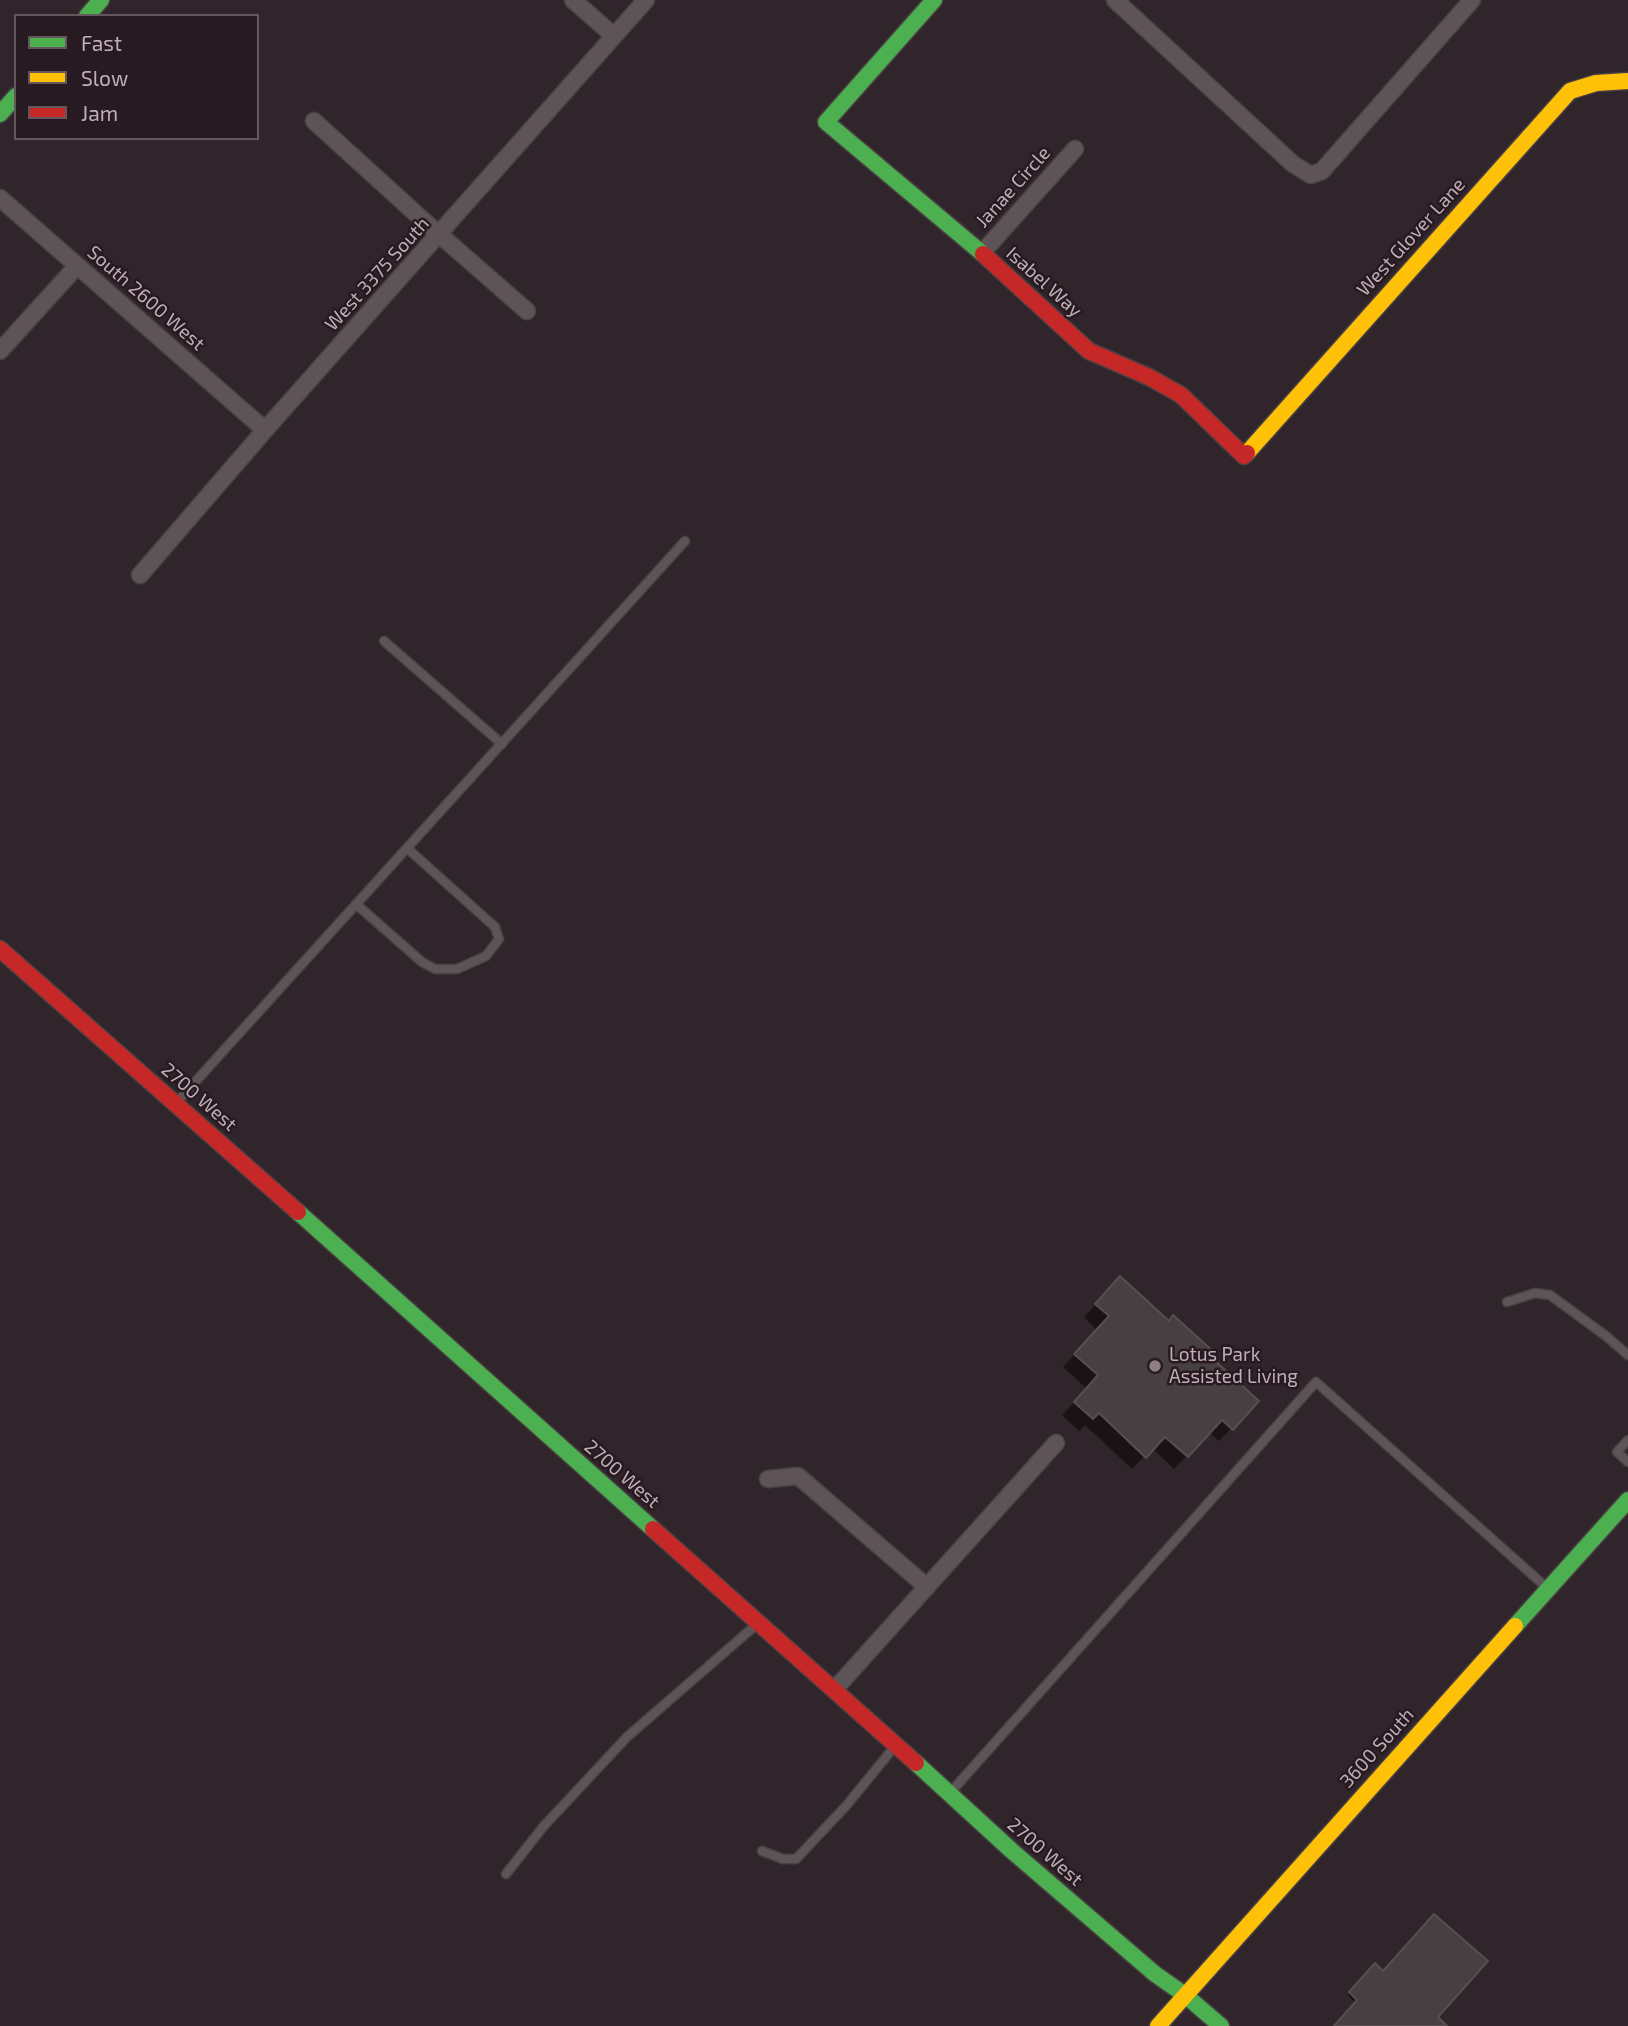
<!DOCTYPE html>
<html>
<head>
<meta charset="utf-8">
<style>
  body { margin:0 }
  #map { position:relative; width:1628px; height:2026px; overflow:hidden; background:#2f252a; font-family:"Exo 2",sans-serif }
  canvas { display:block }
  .legend { position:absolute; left:14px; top:14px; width:245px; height:126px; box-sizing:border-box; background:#281a21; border:2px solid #65555d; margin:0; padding:9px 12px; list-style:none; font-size:21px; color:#c1aeb7 }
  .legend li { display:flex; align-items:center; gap:14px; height:35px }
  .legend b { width:35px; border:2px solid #65555d }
</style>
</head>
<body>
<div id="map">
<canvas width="1628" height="2026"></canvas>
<ul class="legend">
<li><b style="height:9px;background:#4caf50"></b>Fast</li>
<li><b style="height:9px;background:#ffc107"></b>Slow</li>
<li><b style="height:9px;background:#c62828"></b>Jam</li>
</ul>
</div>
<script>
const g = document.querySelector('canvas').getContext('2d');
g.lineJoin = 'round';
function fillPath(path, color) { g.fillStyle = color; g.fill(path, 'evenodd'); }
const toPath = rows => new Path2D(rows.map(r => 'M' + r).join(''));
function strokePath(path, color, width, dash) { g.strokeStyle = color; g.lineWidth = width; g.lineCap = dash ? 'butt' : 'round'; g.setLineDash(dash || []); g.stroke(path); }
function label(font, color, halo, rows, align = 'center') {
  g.font = font + ' "Exo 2",sans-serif'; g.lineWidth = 5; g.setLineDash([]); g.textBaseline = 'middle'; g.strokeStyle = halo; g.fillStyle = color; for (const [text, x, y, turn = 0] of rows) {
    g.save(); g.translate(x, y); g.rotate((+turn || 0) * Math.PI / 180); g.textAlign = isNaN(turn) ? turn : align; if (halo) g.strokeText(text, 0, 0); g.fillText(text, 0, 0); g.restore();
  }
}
fillPath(toPath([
  [1108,1291,1209,1358,1257,1401,1219,1441,1209,1432,1174,1469,1152,1448,1132,1469,1085,1425,1079,1431,1062,1415,1087,1389,1063,1367,1097,1330,1084,1317],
  [1375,1966,1435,2018,1444,2026,1336,2026,1356,2004,1348,1995]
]), '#0007');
const building = toPath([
  [1120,1276,1169,1321,1173,1315,1215,1353,1211,1357,1259,1401,1233,1430,1222,1420,1188,1457,1165,1437,1146,1458,1099,1413,1093,1419,1074,1402,1098,1375,1074,1354,1109,1316,1095,1304,1120,1276],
  [1434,1914,1488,1961,1438,2017,1447,2026,1334,2026,1357,2000,1349,1992,1375,1963,1383,1971,1434,1914]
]);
fillPath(building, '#483f43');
strokePath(building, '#574d52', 2);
const lane = toPath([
  [384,641,502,744],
  [356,904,422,962,435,969,457,969,486,956,499,939,495,927,407,848],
  [177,1102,685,541],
  [1507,1302,1535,1293,1550,1295,1606,1336,1628,1355],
  [1628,1440,1617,1452,1628,1462],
  [950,1793,1316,1382,1546,1587],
  [762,1851,783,1859,796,1859,846,1806,895,1746],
  [506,1874,543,1827,627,1737,757,1624]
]);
const street = toPath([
  [573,0,614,36],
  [1115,0,1293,164,1311,175,1322,171,1472,0],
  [314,121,424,221,527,311],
  [0,198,265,430],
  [982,253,1075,149],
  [0,351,77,266],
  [140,575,265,430,646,0],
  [768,1479,798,1476,927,1587],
  [835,1689,1056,1443]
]);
const fast = toPath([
  [934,0,826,122,983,254],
  [87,16,101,0],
  [0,114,16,96],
  [298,1212,653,1529],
  [1515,1626,1628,1500],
  [916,1763,1012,1851,1155,1974,1185,1995,1221,2026]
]);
const slow = toPath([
  [1247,453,1570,91,1596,83,1628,81],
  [1158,2026,1515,1626]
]);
const jam = toPath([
  [983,254,1089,351,1149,377,1181,395,1244,456,1247,453],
  [0,949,298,1212],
  [653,1529,916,1763]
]);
strokePath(lane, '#494145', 11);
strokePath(street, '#494145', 19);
strokePath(fast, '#494044', 19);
strokePath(slow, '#494044', 19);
strokePath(jam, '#494044', 19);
strokePath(lane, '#5e5458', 8);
strokePath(street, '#5e5458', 16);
strokePath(fast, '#4caf50', 16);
strokePath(slow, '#ffc107', 16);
strokePath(jam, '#c62828', 16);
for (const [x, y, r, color] of [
  [1155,1366,7,"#8e7e86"]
]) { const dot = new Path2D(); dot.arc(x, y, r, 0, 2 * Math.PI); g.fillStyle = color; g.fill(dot); strokePath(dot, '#281a21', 2.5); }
label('19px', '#c1aeb7', '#281a21', [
  ["Janae Circle",1013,187,-48],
  ["West Glover Lane",1411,237,-48],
  ["West 3375 South",377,274,-48],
  ["Isabel Way",1044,282,42],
  ["South 2600 West",146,298,41],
  ["2700 West",199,1097,41],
  ["2700 West",622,1474,41],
  ["3600 South",1377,1748,-48],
  ["2700 West",1045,1852,41]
]);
label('19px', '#c1aeb7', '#281a21', [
  ["Lotus Park",1169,1355],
  ["Assisted Living",1169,1377]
], 'left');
</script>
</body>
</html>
